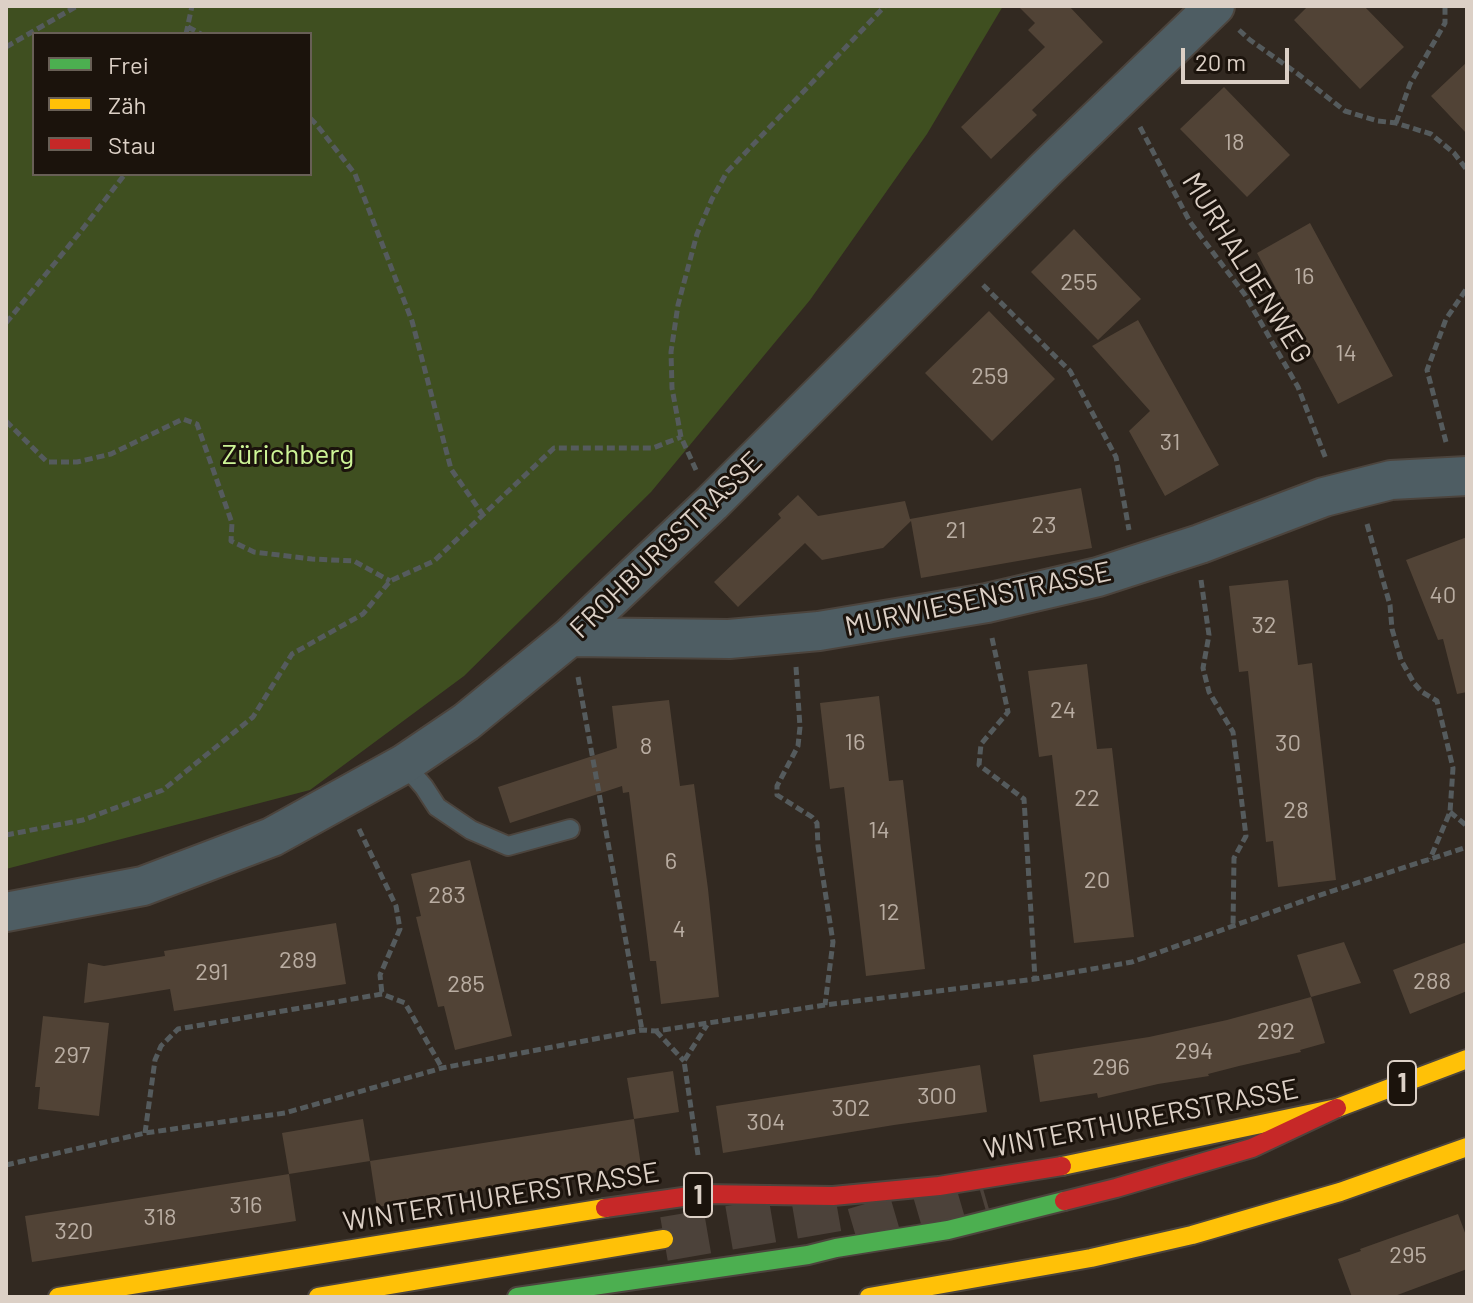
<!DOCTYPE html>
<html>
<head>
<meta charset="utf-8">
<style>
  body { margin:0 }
  #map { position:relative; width:1473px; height:1303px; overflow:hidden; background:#322921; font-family:Barlow,sans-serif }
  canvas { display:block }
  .frame { position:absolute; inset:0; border:8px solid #dcd0c6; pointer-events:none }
  .legend { position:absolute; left:32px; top:32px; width:280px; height:144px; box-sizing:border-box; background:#1b130c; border:2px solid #685f56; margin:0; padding:10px 14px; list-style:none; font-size:24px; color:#dcd0c6 }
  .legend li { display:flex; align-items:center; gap:16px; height:40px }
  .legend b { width:40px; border:2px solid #685f56 }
  .scale { position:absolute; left:1181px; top:48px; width:108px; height:36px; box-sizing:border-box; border:4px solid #dcd0c6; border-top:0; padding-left:10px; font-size:24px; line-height:28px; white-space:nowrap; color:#dcd0c6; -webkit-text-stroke:6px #1b130c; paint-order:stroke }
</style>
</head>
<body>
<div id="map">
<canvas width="1473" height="1303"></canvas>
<div class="frame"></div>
<ul class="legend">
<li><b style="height:10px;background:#4caf50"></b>Frei</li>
<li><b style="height:10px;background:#ffc107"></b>Zäh</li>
<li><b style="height:10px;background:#c62828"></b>Stau</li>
</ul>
<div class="scale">20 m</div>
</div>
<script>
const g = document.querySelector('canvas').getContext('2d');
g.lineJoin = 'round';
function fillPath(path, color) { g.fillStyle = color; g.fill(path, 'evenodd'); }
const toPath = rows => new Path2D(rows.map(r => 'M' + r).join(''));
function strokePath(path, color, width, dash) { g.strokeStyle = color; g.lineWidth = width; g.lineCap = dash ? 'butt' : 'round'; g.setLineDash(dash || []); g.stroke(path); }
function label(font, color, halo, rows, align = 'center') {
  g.font = font + ' Barlow,sans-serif'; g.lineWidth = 6; g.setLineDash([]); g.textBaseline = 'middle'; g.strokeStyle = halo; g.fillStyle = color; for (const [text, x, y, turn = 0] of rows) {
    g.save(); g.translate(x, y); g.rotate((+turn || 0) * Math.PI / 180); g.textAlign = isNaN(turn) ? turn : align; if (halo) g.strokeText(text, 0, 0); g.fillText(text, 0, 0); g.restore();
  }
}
fillPath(toPath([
  [6,6,1003,6,927,134,810,300,651,492,464,676,310,790,6,869],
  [34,34,310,34,310,174,34,174]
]), '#3f4f20');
fillPath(toPath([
  [1018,6,1069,6,1103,42,1032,110,1037,115,991,159,961,127,1045,47,1028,30,1035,23],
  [1308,6,1364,6,1404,47,1360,89,1294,20],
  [1467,62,1467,134,1431,96],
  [1224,87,1290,155,1247,197,1180,129],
  [1310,223,1393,376,1338,404,1257,253],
  [1074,229,1141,299,1098,340,1031,272],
  [989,311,1055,379,992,441,925,373],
  [1138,320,1219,465,1165,496,1129,431,1150,411,1092,346],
  [1081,488,1092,548,921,578,911,521,883,548,822,560,805,543,738,607,714,582,781,518,778,514,798,495,818,516,905,501,910,519],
  [1467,537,1467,692,1457,694,1443,639,1438,640,1406,560],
  [1288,580,1298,665,1312,663,1336,880,1278,887,1273,841,1266,842,1248,671,1239,672,1229,586],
  [1087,664,1097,749,1112,748,1134,937,1074,943,1052,755,1039,757,1028,671],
  [879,696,889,781,903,780,925,969,866,976,844,787,830,789,820,703],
  [669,700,680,786,694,784,708,889,719,997,661,1004,656,961,650,961,629,792,623,793,622,786,510,823,498,787,617,748,612,706],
  [470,860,512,1036,455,1050,444,1006,438,1007,416,917,421,916,411,874],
  [336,923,346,984,174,1011,170,989,84,1003,88,963,104,966,165,956,164,951],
  [1344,942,1361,983,1311,997,1297,955],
  [1467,942,1467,991,1410,1014,1393,970],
  [1311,997,1325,1043,1300,1050,1301,1052,1239,1066,1208,1074,1209,1076,1158,1084,1098,1098,1097,1093,1040,1102,1033,1055,1149,1037,1227,1020],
  [43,1016,109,1023,99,1116,38,1109,40,1087,35,1087],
  [980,1065,987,1112,894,1125,723,1153,716,1106],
  [673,1071,679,1112,634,1119,627,1078],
  [363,1119,370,1161,289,1174,282,1133],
  [634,1119,641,1166,548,1179,377,1207,370,1161],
  [289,1174,296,1221,32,1262,25,1216],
  [1458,1214,1467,1238,1467,1269,1392,1297,1352,1297,1338,1259,1361,1251,1360,1249]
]), '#514336');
strokePath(toPath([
  [854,1230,984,1192],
  [664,1239,851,1207]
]), '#4c423a', 44, [44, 22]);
const lane = toPath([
  [404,764,424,787,437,807,471,830,508,846,570,829]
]);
const street = toPath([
  [570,637,729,639,819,631,987,603,1098,577,1200,544,1324,497,1391,480,1467,476],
  [6,912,143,886,272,837,404,764,466,722,570,637,712,503,1047,168,1215,6]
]);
const fast = toPath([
  [517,1297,808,1255,836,1248,948,1230,1064,1201]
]);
const slow = toPath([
  [1062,1166,1337,1108,1467,1059],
  [58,1297,605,1208],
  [318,1297,664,1239],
  [869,1297,1091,1258,1192,1235,1340,1192,1467,1147]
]);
const jam = toPath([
  [1064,1201,1116,1188,1252,1148,1337,1108],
  [605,1208,704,1194,833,1196,939,1186,1062,1166]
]);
strokePath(lane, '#4c443d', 22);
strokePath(street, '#4c443d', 42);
strokePath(fast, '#4c443d', 22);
strokePath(slow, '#4c443d', 22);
strokePath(jam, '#4c443d', 22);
strokePath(toPath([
  [188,27,201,34],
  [1239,30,1250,40,1298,74,1345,111,1378,121,1396,123,1431,134,1454,153,1467,170],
  [186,34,192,6],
  [6,47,77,6],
  [310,118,316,124,355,174,412,321,451,469,483,515],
  [1396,123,1410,84,1445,23,1445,6],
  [1140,127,1190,222,1245,295,1298,387,1326,459],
  [983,285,1070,371,1116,457,1129,530],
  [6,323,81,231,125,174],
  [6,421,47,462,77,462,111,454,183,419,197,424,232,523,231,541,254,552,312,559,354,561,390,581],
  [1446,442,1427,370,1446,319,1467,288],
  [696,470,681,437,672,388,671,352,678,305,697,234,712,199,727,172,885,6],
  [1367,524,1390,605,1392,629,1401,660,1414,683,1422,692,1437,701,1453,768,1450,812,1430,859],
  [1201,580,1209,635,1203,668,1209,692,1233,732,1246,836,1234,858,1233,927],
  [992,638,1008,712,981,744,979,765,1024,799,1035,979],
  [796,667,800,727,798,746,777,786,777,795,812,817,817,823,818,846,833,942,825,1005],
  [578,677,642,1030],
  [1450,812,1467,826],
  [359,829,396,906,400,929,380,975,382,994],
  [6,835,83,820,163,790,253,717,292,654,363,614,390,581,434,561,554,448,653,448,681,437],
  [656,1031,684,1061],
  [145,1133,155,1060,161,1046,178,1029,382,994,405,1003,442,1068],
  [698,1155,684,1061,707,1025],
  [6,1165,145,1133,285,1113,442,1068,642,1030,656,1031,825,1005,1035,979,1132,962,1317,896,1467,847]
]), '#555b5d', 5, [8, 4]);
strokePath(lane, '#4e5d63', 18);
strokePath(street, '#4e5d63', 38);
strokePath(fast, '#4caf50', 18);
strokePath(slow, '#ffc107', 18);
strokePath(jam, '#c62828', 18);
label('24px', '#b9ada2', null, [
  ["18",1234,142],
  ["16",1304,276],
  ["255",1079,282],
  ["14",1346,353],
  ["259",990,376],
  ["31",1170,442],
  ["23",1044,525],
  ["21",956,530],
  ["40",1443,595],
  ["32",1264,625],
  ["24",1063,710],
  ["16",855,742],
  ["30",1288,743],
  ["8",646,746],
  ["22",1087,798],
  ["28",1296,810],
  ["14",879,830],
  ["6",671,861],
  ["20",1097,880],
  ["283",447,895],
  ["12",889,912],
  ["4",679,929],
  ["289",298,960],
  ["291",212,972],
  ["288",1432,981],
  ["285",466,984],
  ["292",1276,1031],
  ["294",1194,1051],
  ["297",72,1055],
  ["296",1111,1067],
  ["300",937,1096],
  ["302",851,1108],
  ["304",766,1122],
  ["316",246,1205],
  ["318",160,1217],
  ["320",74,1231],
  ["295",1408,1255]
]);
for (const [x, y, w] of [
  [1402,1083,28],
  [698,1195,28]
]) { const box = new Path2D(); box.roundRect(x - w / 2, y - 22, w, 44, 6); g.fillStyle = '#1b130c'; g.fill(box); strokePath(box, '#dcd0c6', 2); }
label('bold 26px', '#dcd0c6', null, [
  ["1",1402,1083],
  ["1",698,1195]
]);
label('28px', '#dcd0c6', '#1b130c', [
  ["MURHALDENWEG",1247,268,58],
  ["FROHBURGSTRASSE",666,545,-44],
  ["MURWIESENSTRASSE",978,599,-12],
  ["WINTERTHURERSTRASSE",1141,1119,-11],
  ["WINTERTHURERSTRASSE",501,1197,-9]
]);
label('28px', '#cdf496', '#1b130c', [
  ["Zürichberg",288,455]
]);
</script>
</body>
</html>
